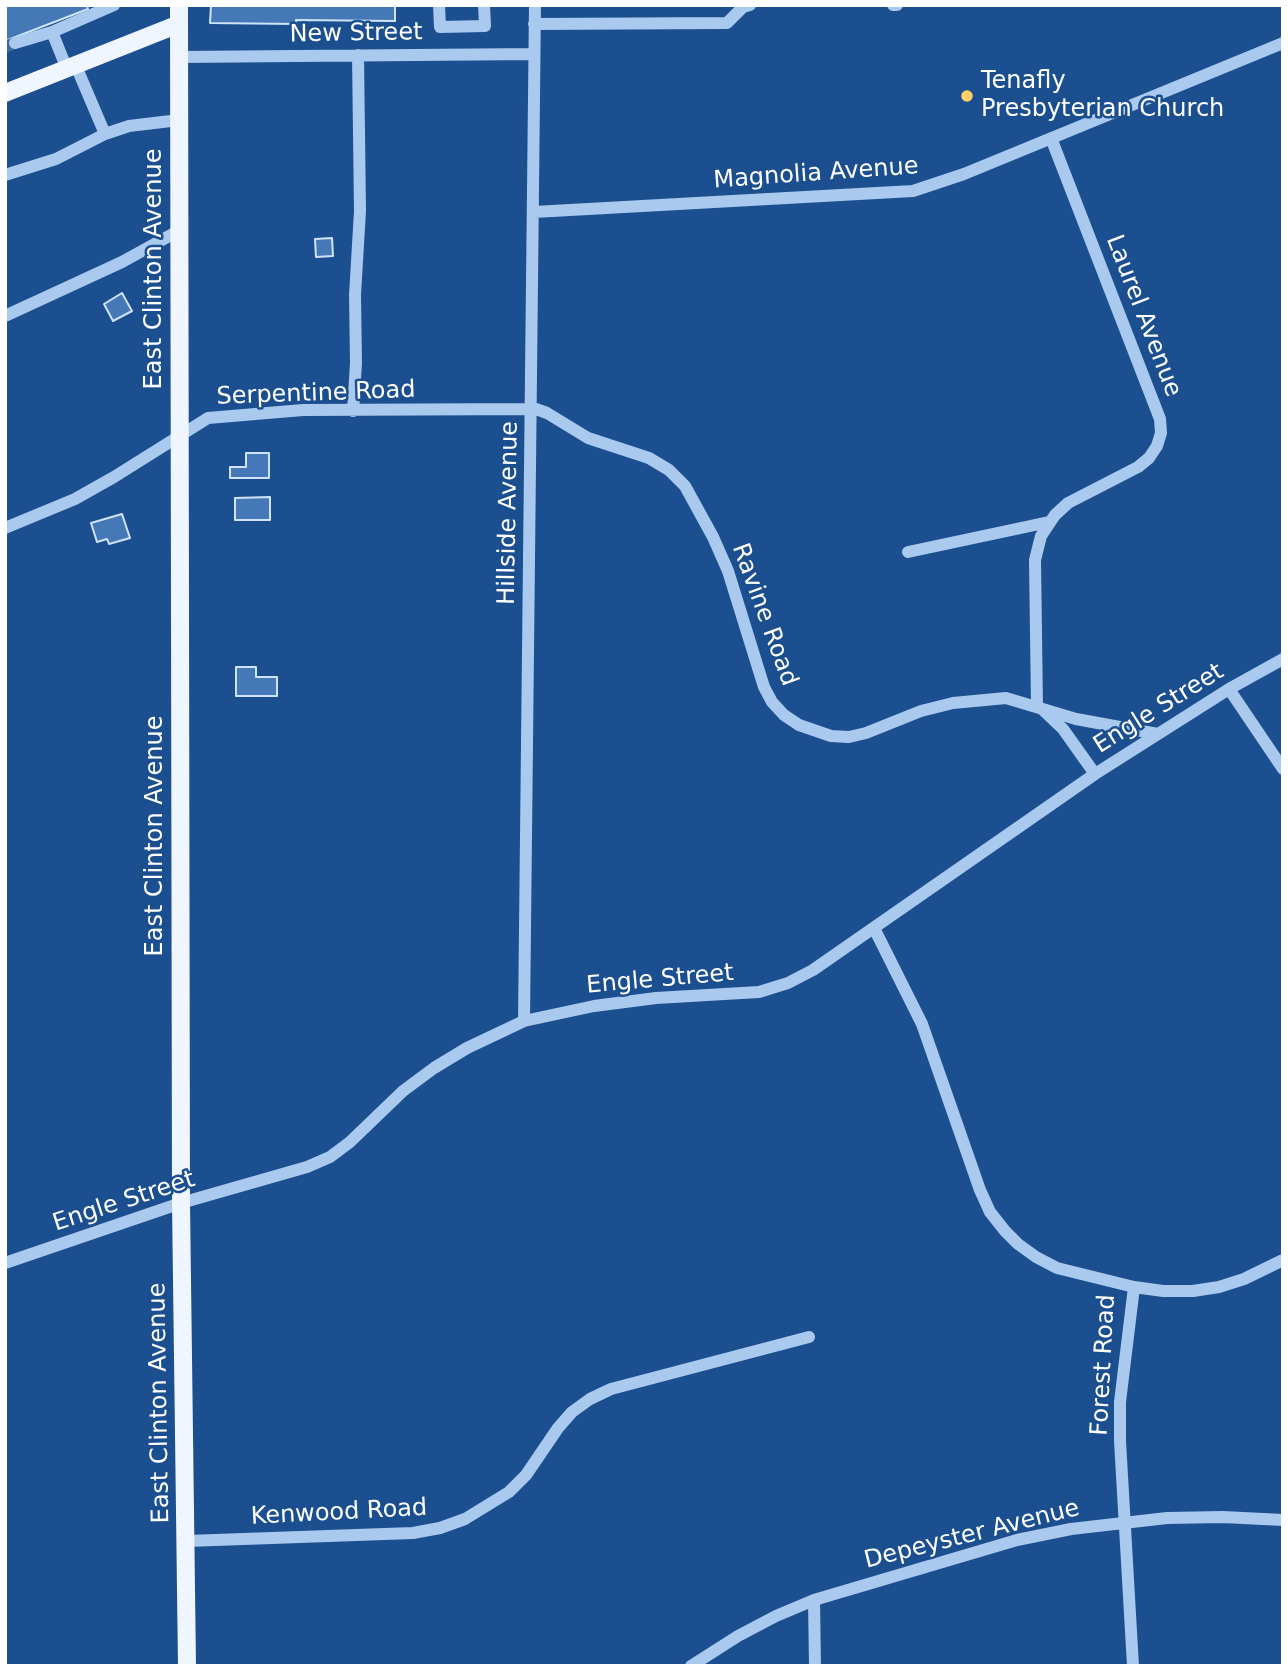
<!DOCTYPE html>
<html>
<head>
<meta charset="utf-8">
<style>
  body { margin:0 }
  #map { position:relative; width:1288px; height:1671px; overflow:hidden; background:#1b4f8f; font-family:"DejaVu Sans",sans-serif }
  canvas { display:block }
  .frame { position:absolute; inset:0; border:7px solid #fff; pointer-events:none }
</style>
</head>
<body>
<div id="map">
<canvas width="1288" height="1671"></canvas>
<div class="frame"></div>
</div>
<script>
const g = document.querySelector('canvas').getContext('2d');
g.lineJoin = 'round';
function fillPath(path, color) { g.fillStyle = color; g.fill(path, 'evenodd'); }
const toPath = rows => new Path2D(rows.map(r => 'M' + r).join(''));
function strokePath(path, color, width, dash) { g.strokeStyle = color; g.lineWidth = width; g.lineCap = dash ? 'butt' : 'round'; g.setLineDash(dash || []); g.stroke(path); }
function label(font, color, halo, rows, align = 'center') {
  g.font = font + ' "DejaVu Sans",sans-serif'; g.lineWidth = 5; g.setLineDash([]); g.textBaseline = 'middle'; g.strokeStyle = halo; g.fillStyle = color; for (const [text, x, y, turn = 0] of rows) {
    g.save(); g.translate(x, y); g.rotate((+turn || 0) * Math.PI / 180); g.textAlign = isNaN(turn) ? turn : align; if (halo) g.strokeText(text, 0, 0); g.fillText(text, 0, 0); g.restore();
  }
}
const building = toPath([
  [5,5,87,5,88,9,5,41,5,5],
  [211,5,395,5,395,21,296,20,296,24,210,23,211,5],
  [332,238,333,256,316,257,315,239,332,238],
  [122,293,132,311,113,321,104,304,122,293],
  [246,453,269,453,269,478,230,478,230,467,246,467,246,453],
  [270,497,270,520,235,520,235,498,270,497],
  [122,514,130,538,109,544,107,539,97,542,91,523,122,514],
  [236,667,256,667,256,677,277,677,277,696,236,696,236,667]
]);
fillPath(building, '#4478b7');
strokePath(building, '#cfe3fa', 2);
strokePath(toPath([
  [5,47,15,43]
]), '#3d69a0', 12, [12, 6]);
strokePath(toPath([
  [439,5,440,27,485,26,484,5],
  [893,5,897,5],
  [534,24,727,23,743,7,750,5],
  [52,32,67,69],
  [15,43,52,32,114,5],
  [179,57,534,54],
  [105,134,129,126,179,120],
  [5,175,56,159,105,134,76,66],
  [534,212,913,191,964,174,1283,43],
  [5,316,122,262,180,230],
  [353,411,356,363,355,295,360,211,358,55],
  [5,528,75,499,114,477,208,418,303,410,536,409,547,413,588,438,649,458,669,470,685,486,713,537,728,571,764,687,772,702,784,715,799,725,831,736,849,737,866,733,921,711,953,703,1006,698,1076,719,1158,734],
  [908,552,1049,522],
  [1229,689,1283,769],
  [1037,706,1035,560,1041,536,1055,515,1068,503,1138,467,1149,458,1157,446,1161,433,1160,419,1051,138],
  [1043,710,1063,729,1095,774],
  [874,928,922,1024,980,1190,990,1212,1005,1231,1018,1244,1036,1257,1057,1268,1134,1287,1163,1291,1193,1291,1219,1287,1244,1279,1283,1260],
  [524,1021,535,5],
  [5,1263,181,1203,307,1167,330,1157,350,1142,403,1091,434,1068,467,1048,524,1021,594,1006,656,998,759,992,788,983,813,970,1095,774,1229,689,1283,659],
  [187,1541,413,1533,440,1528,465,1519,509,1492,526,1475,558,1428,572,1412,590,1399,611,1389,809,1337],
  [814,1600,815,1666],
  [691,1666,738,1636,776,1616,814,1600,1017,1540,1071,1529,1167,1518,1223,1517,1283,1520],
  [1133,1666,1120,1441,1120,1402,1134,1287]
]), '#a9c9ee', 12);
strokePath(toPath([
  [179,5,181,1203,187,1666],
  [5,93,179,24]
]), '#f0f6ff', 18);
for (const [x, y, r, color] of [
  [967,96,7,"#ffd166"]
]) { const dot = new Path2D(); dot.arc(x, y, r, 0, 2 * Math.PI); g.fillStyle = color; g.fill(dot); strokePath(dot, '#1b4f8f', 2.5); }
label('24px', '#fff', '#1b4f8f', [
  ["New Street",356,34,-1],
  ["Magnolia Avenue",816,174,-4],
  ["East Clinton Avenue",155,269,-90],
  ["Laurel Avenue",1143,316,69],
  ["Serpentine Road",316,394,-2],
  ["Hillside Avenue",509,513,-89],
  ["Ravine Road",764,615,70],
  ["Engle Street",1159,709,-32],
  ["East Clinton Avenue",156,836,-90],
  ["Engle Street",660,980,-5],
  ["Engle Street",124,1202,-18],
  ["Forest Road",1104,1365,-87],
  ["East Clinton Avenue",160,1403,-91],
  ["Kenwood Road",339,1513,-3],
  ["Depeyster Avenue",972,1535,-14]
]);
label('24px', '#fff', '#1b4f8f', [
  ["Tenafly",981,82],
  ["Presbyterian Church",981,110]
], 'left');
</script>
</body>
</html>
